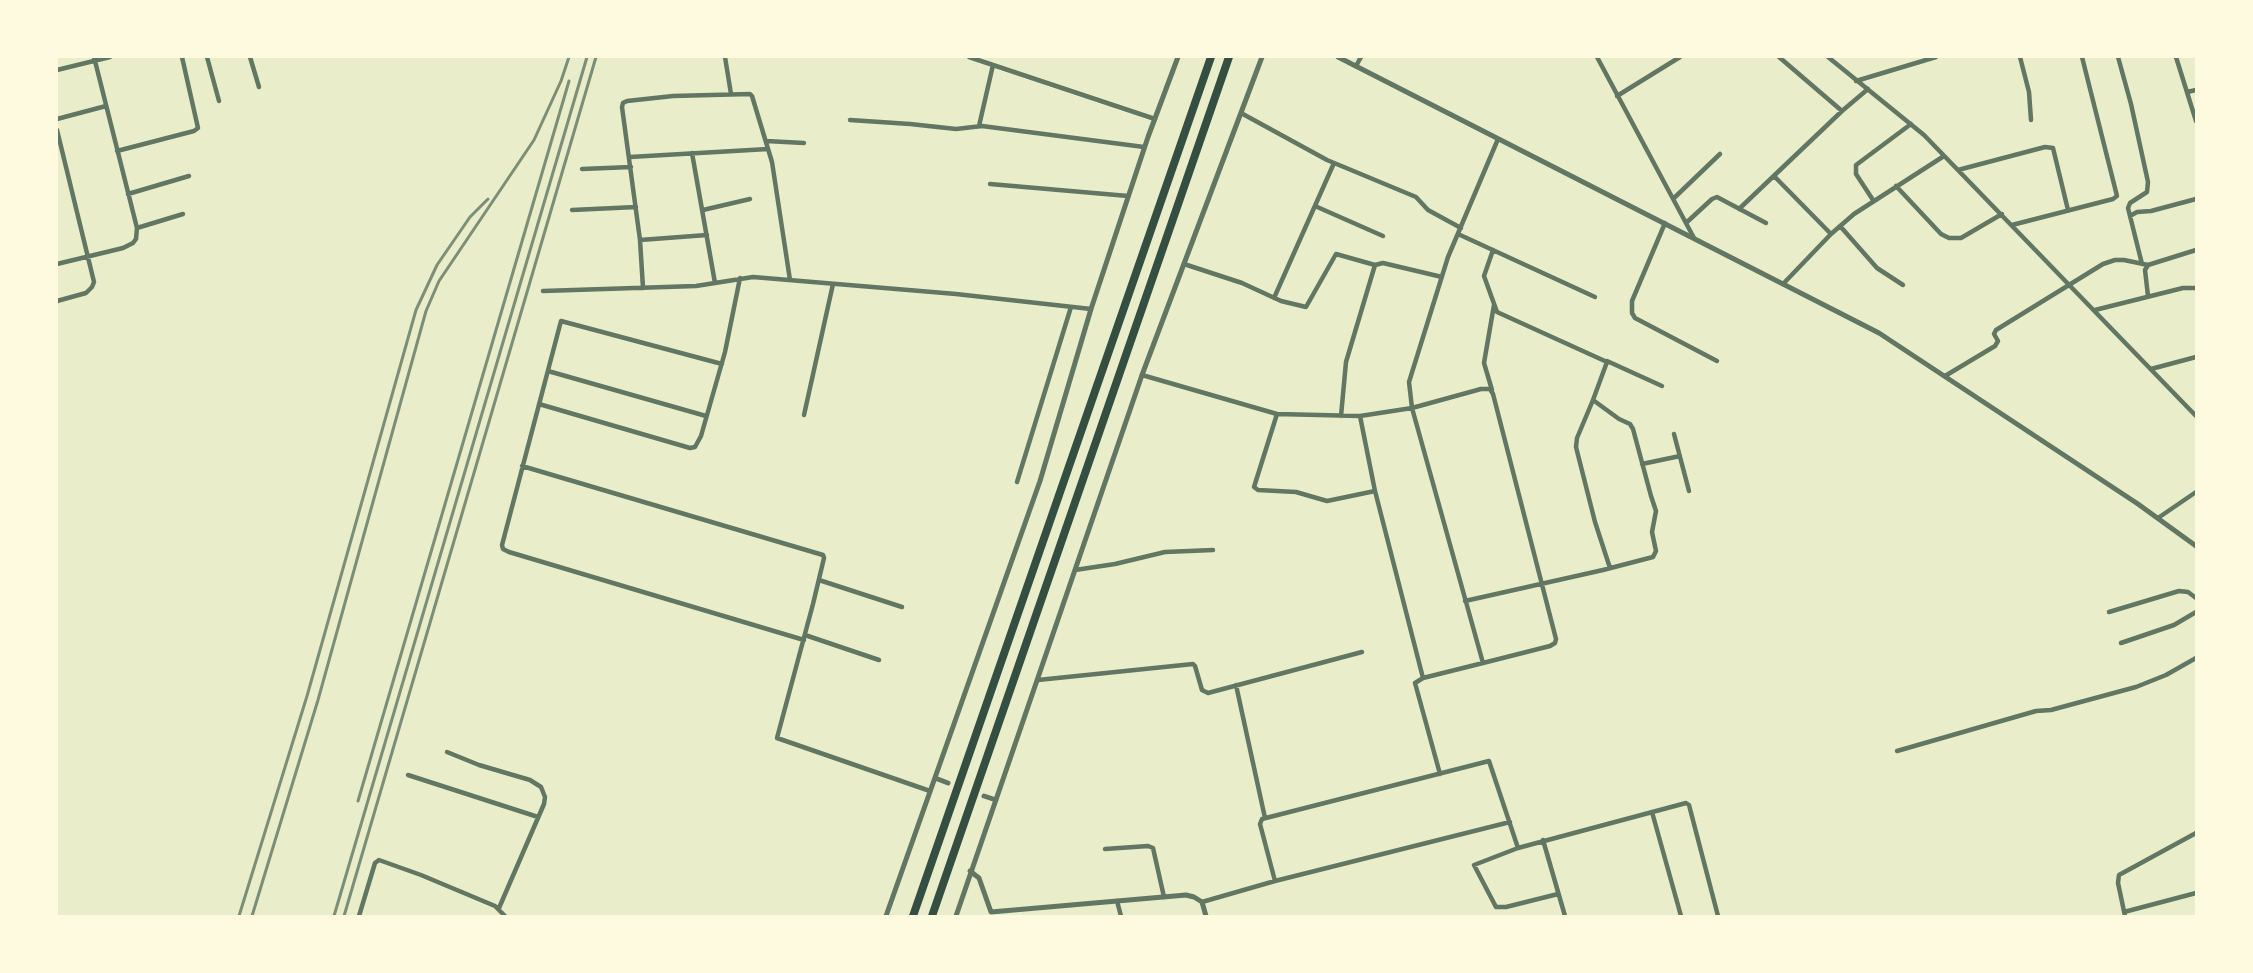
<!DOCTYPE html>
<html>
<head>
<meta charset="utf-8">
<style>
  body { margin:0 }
  #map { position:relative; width:2253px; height:973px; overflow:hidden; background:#e9edc9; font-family:"Exo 2",sans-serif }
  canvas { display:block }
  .frame { position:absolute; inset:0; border:58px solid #fefae0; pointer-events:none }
</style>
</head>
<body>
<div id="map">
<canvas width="2253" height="973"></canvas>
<div class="frame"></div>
</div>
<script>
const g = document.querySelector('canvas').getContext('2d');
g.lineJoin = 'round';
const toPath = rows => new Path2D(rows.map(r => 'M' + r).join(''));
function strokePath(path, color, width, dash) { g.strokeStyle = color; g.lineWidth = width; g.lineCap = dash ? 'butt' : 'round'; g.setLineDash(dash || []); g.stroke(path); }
strokePath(toPath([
  [207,57,219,101],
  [250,57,259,87],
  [725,57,731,94],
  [969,57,1155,119],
  [1597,57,1694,238],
  [1779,57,1842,111],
  [1828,57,1924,135,2196,416],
  [2020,57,2029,92,2031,120],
  [2118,57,2131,104,2148,182,2147,192,2130,203,2128,208,2142,264],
  [2176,57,2196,121],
  [1356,66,1361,57],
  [57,70,110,57],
  [1856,81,1936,57],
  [2187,92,2196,90],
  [1617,96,1680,57],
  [1241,113,1327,160,1416,197,1428,210,1461,228],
  [57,119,106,106],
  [850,120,910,124,956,129,982,126,1144,147],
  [979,126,993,65],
  [57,130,94,282,92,287,86,293,57,301],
  [766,141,804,143],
  [117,151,194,131,198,128,182,57],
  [692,153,715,283],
  [630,157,768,149],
  [582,169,631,167],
  [1958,170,2045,147,2053,148,2068,210],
  [1774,176,1831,234],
  [990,184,1128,196],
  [1896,186,1941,234,1949,238,1961,238,2002,214],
  [128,194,189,176],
  [1673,199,1720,154],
  [1873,200,1856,174,1856,165,1911,124],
  [1315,206,1383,236],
  [1739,209,1842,111,1868,89],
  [572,210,636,207],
  [703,210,750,199],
  [2130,216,2137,212,2151,211,2196,199],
  [1665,223,1632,301,1632,313,1635,318,1717,361],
  [1686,223,1712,199,1717,197,1766,223],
  [2012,225,2113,199,2117,196,2082,57],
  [1840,226,1877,268,1903,285],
  [137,228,183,214],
  [1458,234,1595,297],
  [640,240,707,235],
  [57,264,123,248,133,243,136,239,137,228,94,57],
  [1184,264,1242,283,1281,301,1306,307,1336,254,1375,265],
  [1783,284,1831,234,1854,214,1944,156],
  [643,288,640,240,622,107,623,103,627,101,673,96,750,94,752,96,772,162,790,280],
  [543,291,696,286,753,277,956,294,1091,309],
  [2148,296,2145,270,2148,265,2196,250],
  [1274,298,1334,163],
  [2095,310,2183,288,2196,288],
  [1607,361,1662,386],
  [722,364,561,321,502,545,503,549,509,552,804,640],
  [2151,369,2196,357],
  [548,371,706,416],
  [1142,375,1277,414,1360,416,1412,408,1481,389,1490,389,1493,394,1556,639,1555,643,1550,646,1483,663],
  [1945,376,1995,346,1998,341,1994,334,1996,330,2103,264,2115,260,2124,260,2148,265],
  [1492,390,1484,363,1494,305],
  [1593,400,1577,438,1576,447,1595,522,1610,568],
  [539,404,690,448,695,447,701,436,725,352,740,278],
  [1277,414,1254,487,1258,490,1296,492,1327,501,1375,491,1360,416],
  [804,415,833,284],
  [1341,416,1346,362,1375,265,1383,263,1442,277],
  [1674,434,1689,491],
  [1642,464,1680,456],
  [522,466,823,555,824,558,813,604,777,738,930,791],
  [1017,482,1071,307],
  [1375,491,1423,678],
  [2158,518,2196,492],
  [1075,570,1115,564,1165,552,1213,550],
  [819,580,902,607],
  [1465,601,1603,570,1653,557,1656,551,1652,532,1656,511,1651,496,1633,429,1630,424,1619,419,1593,400,1607,362,1497,312,1484,276,1493,250],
  [2109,612,2179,591,2188,592,2196,598],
  [805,635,879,660],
  [2121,643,2174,625,2196,612],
  [1038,680,1193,664,1195,666,1202,690,1208,693,1362,652],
  [1236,685,1265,818],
  [1897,751,2036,711,2051,710,2136,687,2166,675,2196,658],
  [447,752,479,765,530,780,541,787,545,797,544,804,499,908],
  [1440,774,1415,683,1423,678,1483,663,1412,408,1409,382,1448,257,1498,139],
  [408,775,538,817],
  [1652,812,1681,916],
  [1543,840,1565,916],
  [1105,849,1148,846,1153,848,1164,897],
  [1275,881,1260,824,1262,819,1489,761,1518,848],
  [1558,894,1506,907,1496,907,1474,865,1518,848,1686,803,1689,805,1718,916],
  [1117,901,1121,916],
  [1202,902,1275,881,1510,822],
  [2124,912,2196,893],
  [359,916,375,863,379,860,421,875,495,906,505,916],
  [2125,916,2118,883,2119,875,2196,833]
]), '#617663', 4.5);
strokePath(toPath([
  [1338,57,1879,333,2138,504,2196,546],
  [935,778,948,783],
  [984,796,996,800],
  [970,871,979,878,991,912,1186,895,1194,897,1202,902,1206,916],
  [886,916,1040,481,1091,309,1148,137,1178,57],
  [956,916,1142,375,1262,57]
]), '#617663', 5);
strokePath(toPath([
  [913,916,1211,57],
  [932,916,1229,57]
]), '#344e41', 8);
strokePath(toPath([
  [358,801,569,81],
  [239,916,307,696,416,310,437,265,470,217,488,199],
  [252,916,318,700,426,311,439,281,534,140,561,81,569,57],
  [334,916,587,57],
  [344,916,596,57]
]), '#7c8e77', 3);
</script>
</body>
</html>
